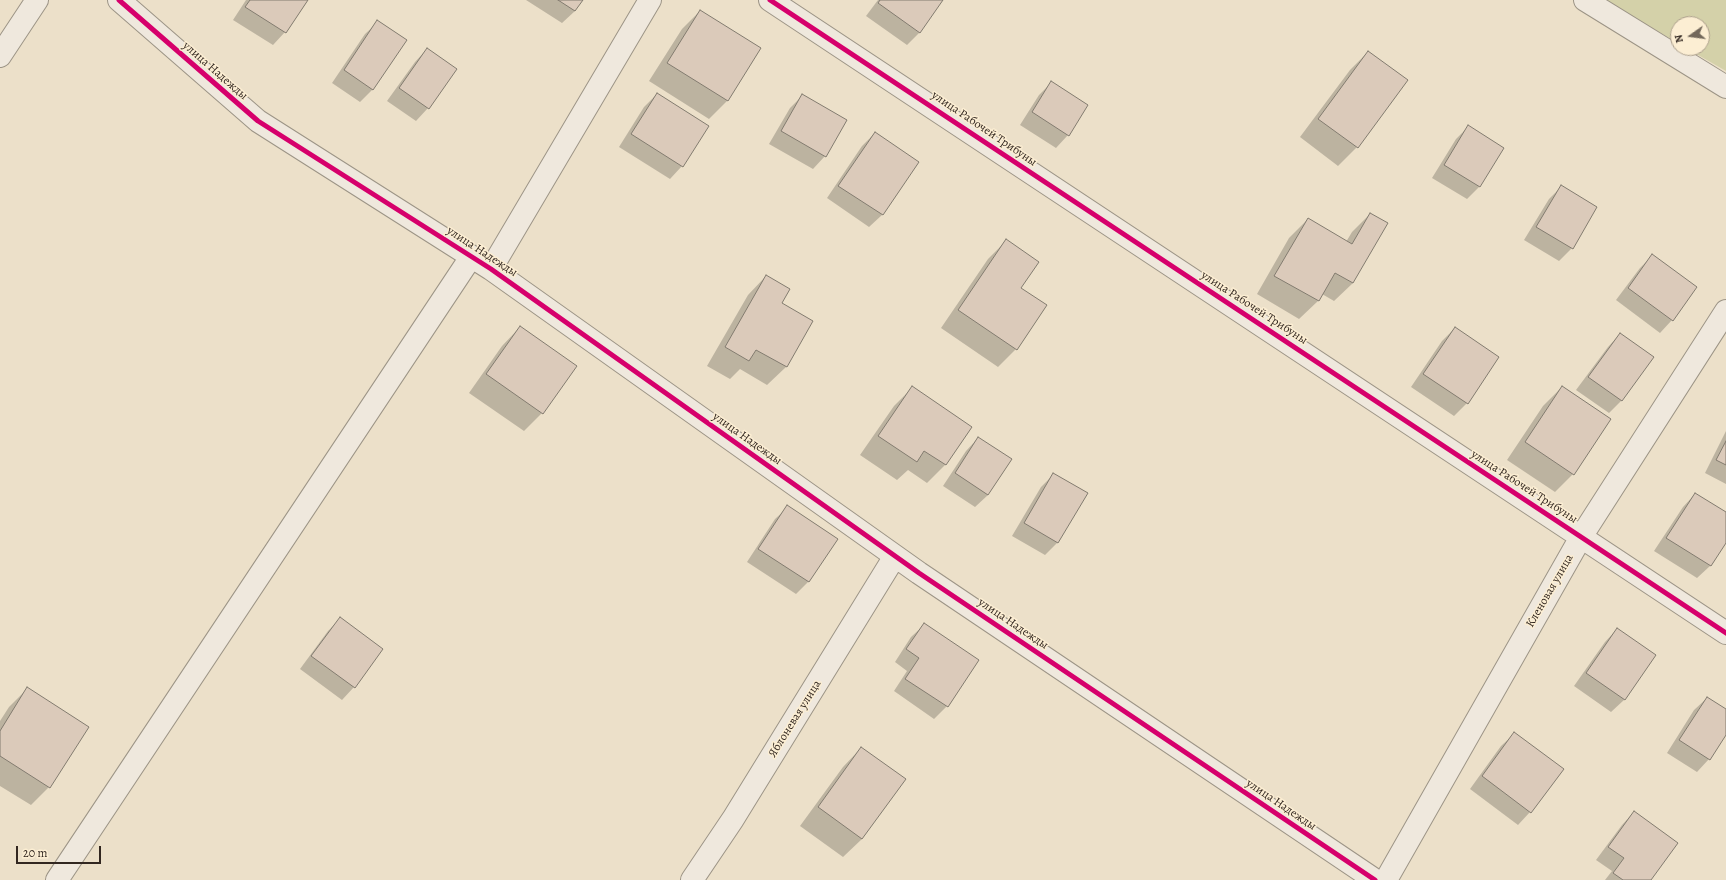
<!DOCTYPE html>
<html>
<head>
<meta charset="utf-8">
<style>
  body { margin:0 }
  #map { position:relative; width:1726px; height:880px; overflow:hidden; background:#ece0c9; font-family:Alegreya,serif }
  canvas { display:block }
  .north { position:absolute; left:1670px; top:16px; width:40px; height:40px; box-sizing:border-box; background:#fceed3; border:1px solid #ab9e8b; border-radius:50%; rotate:256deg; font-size:11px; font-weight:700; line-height:16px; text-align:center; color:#322720 }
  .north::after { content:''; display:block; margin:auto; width:14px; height:18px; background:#73685b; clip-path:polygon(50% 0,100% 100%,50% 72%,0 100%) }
  .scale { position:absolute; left:16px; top:846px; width:85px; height:18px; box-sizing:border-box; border:2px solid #322720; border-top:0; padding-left:5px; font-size:12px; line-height:14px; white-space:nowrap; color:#322720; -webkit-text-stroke:3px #fceed3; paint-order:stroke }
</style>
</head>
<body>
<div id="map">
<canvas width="1726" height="880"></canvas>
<div class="north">N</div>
<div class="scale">20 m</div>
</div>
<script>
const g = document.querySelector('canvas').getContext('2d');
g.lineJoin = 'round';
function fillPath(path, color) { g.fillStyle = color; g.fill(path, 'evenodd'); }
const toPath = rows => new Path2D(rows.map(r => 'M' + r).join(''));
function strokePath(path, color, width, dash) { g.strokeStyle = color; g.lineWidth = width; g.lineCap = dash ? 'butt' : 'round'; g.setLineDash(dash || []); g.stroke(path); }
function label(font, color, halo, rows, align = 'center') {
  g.font = font + ' Alegreya,serif'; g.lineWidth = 3; g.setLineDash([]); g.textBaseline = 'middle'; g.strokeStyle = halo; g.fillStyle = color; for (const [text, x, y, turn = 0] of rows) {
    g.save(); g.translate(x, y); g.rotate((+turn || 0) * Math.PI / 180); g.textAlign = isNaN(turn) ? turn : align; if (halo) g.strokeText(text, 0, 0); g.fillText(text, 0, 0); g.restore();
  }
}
fillPath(toPath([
  [1604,0,1726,0,1726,71,1686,48,1702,48,1702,24,1678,24,1678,43]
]), '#d4d1a9');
fillPath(toPath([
  [246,0,306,0,285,32,273,45,233,20],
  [526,0,582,0,575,11,562,23],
  [878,0,942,0,920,32,907,45,866,16],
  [700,11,728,100,709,119,649,81,682,29],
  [378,22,373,89,360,102,332,83,365,34],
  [427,49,428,108,416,121,387,101,415,62],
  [1368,52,1406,80,1357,147,1338,166,1300,137,1350,70],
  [1051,83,1068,135,1056,148,1020,125,1039,95],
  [657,94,682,166,670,179,619,147,644,107],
  [803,95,825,156,813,169,769,144,790,108],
  [1468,127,1503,148,1479,187,1467,199,1432,178,1456,139],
  [875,133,918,162,882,215,869,227,827,198,862,146],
  [1561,187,1596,208,1572,248,1559,261,1524,240,1549,199],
  [1370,214,1353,283,1334,301,1322,294,1318,301,1299,319,1257,294,1289,238,1308,219,1346,242,1352,232],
  [1006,241,1020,288,1016,349,998,367,941,328,988,259],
  [1652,256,1672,320,1660,333,1616,300,1640,268],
  [766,276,780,303,812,322,786,367,767,385,740,369,730,379,707,366,748,295],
  [520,327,542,413,524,431,469,393,502,346],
  [1455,328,1498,357,1467,403,1454,416,1411,387,1442,341],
  [1620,334,1652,357,1621,401,1609,413,1576,390,1608,347],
  [1562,387,1573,474,1555,492,1507,460,1543,406],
  [912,388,971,428,945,465,927,483,908,470,897,480,860,455,894,406],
  [1726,431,1726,484,1705,473],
  [978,438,988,495,975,507,943,486,966,451],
  [1054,474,1057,543,1045,555,1012,536,1041,487],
  [1695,494,1726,514,1726,541,1710,566,1697,578,1654,551,1683,507],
  [788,507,837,539,808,582,796,594,747,562,775,519],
  [340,619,354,687,342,700,300,669,328,631],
  [924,625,977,660,947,706,934,719,894,691,907,671,895,662,911,637],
  [1617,629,1655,655,1624,700,1611,712,1574,686,1605,642],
  [27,689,49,787,31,805,0,786,0,721,9,707],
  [1707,698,1726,710,1726,733,1709,759,1697,772,1667,753,1694,710],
  [1514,734,1530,812,1518,825,1470,789,1501,746],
  [861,748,905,779,862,839,843,857,800,826,843,767],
  [1634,812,1650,880,1605,880,1612,871,1596,860,1622,825]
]), '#0003');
const building = toPath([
  [250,0,308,0,286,33,245,7,250,0],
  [558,0,583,0,575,11,558,0],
  [880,0,943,0,920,33,878,3,880,0],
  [700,10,761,48,728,101,667,63,700,10],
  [377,20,407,40,373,90,344,70,377,20],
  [427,48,457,69,429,109,399,88,427,48],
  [1368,51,1408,80,1358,148,1318,119,1368,51],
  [1051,81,1088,105,1069,136,1032,112,1051,81],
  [657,93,709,126,683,167,631,134,657,93],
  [802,94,847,120,826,157,781,131,802,94],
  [1468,125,1504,148,1480,187,1444,165,1468,125],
  [875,132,919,162,883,215,838,186,875,132],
  [1561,185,1597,207,1573,249,1536,227,1561,185],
  [1370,213,1388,223,1353,283,1335,273,1319,301,1274,276,1308,218,1352,244,1370,213],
  [1006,239,1039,262,1021,288,1047,305,1017,350,958,310,1006,239],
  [1652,254,1697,287,1673,321,1628,288,1652,254],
  [766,275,790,289,782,303,813,321,787,367,756,350,749,361,725,347,766,275],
  [520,326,577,366,543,414,486,374,520,326],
  [1455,327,1499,357,1468,404,1423,374,1455,327],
  [1620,333,1654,357,1622,401,1588,377,1620,333],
  [912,386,972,427,946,465,924,451,917,462,878,436,912,386],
  [1562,386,1611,419,1574,475,1525,442,1562,386],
  [978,437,1012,459,988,495,955,473,978,437],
  [1726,441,1726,465,1716,460,1726,441],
  [1053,473,1088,493,1058,543,1024,523,1053,473],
  [1695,493,1726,512,1726,543,1711,566,1666,538,1695,493],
  [787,505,838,539,809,582,758,549,787,505],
  [340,617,383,649,355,688,311,656,340,617],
  [924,623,979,660,948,707,905,679,919,658,906,649,924,623],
  [1617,628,1656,655,1625,700,1586,673,1617,628],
  [27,687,89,727,50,788,0,756,0,731,27,687],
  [1707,697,1726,709,1726,735,1710,760,1679,740,1707,697],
  [1514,732,1564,769,1531,813,1482,776,1514,732],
  [861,747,906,779,862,839,818,807,861,747],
  [1634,811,1678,843,1651,880,1623,880,1613,873,1624,858,1608,847,1634,811]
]);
fillPath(building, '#dbcaba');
strokePath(building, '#827b6f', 1);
const minor = toPath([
  [119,0,258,121,491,269,919,573,1375,880],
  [770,0,1726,633],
  [1585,0,1726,87],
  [0,56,37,0],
  [491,269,650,0],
  [57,880,471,257],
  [692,880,733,819,895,556],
  [1386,880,1581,537,1726,311]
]);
strokePath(minor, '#9c9486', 24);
strokePath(minor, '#efe8dd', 22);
strokePath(toPath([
  [119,0,258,121,491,269,919,573,1375,880],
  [770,0,1726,633]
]), '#d6006c', 5);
label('12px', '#322720', '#fceed3', [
  ["улица Надежды",215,71,41],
  ["улица Рабочей Трибуны",984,129,34],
  ["улица Надежды",482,252,33],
  ["улица Рабочей Трибуны",1254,308,33],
  ["улица Надежды",747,439,35],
  ["улица Рабочей Трибуны",1524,487,33],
  ["Кленовая улица",1550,591,-60],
  ["улица Надежды",1013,624,34],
  ["Яблоневая улица",795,719,-58],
  ["улица Надежды",1281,805,34]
]);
</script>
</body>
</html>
